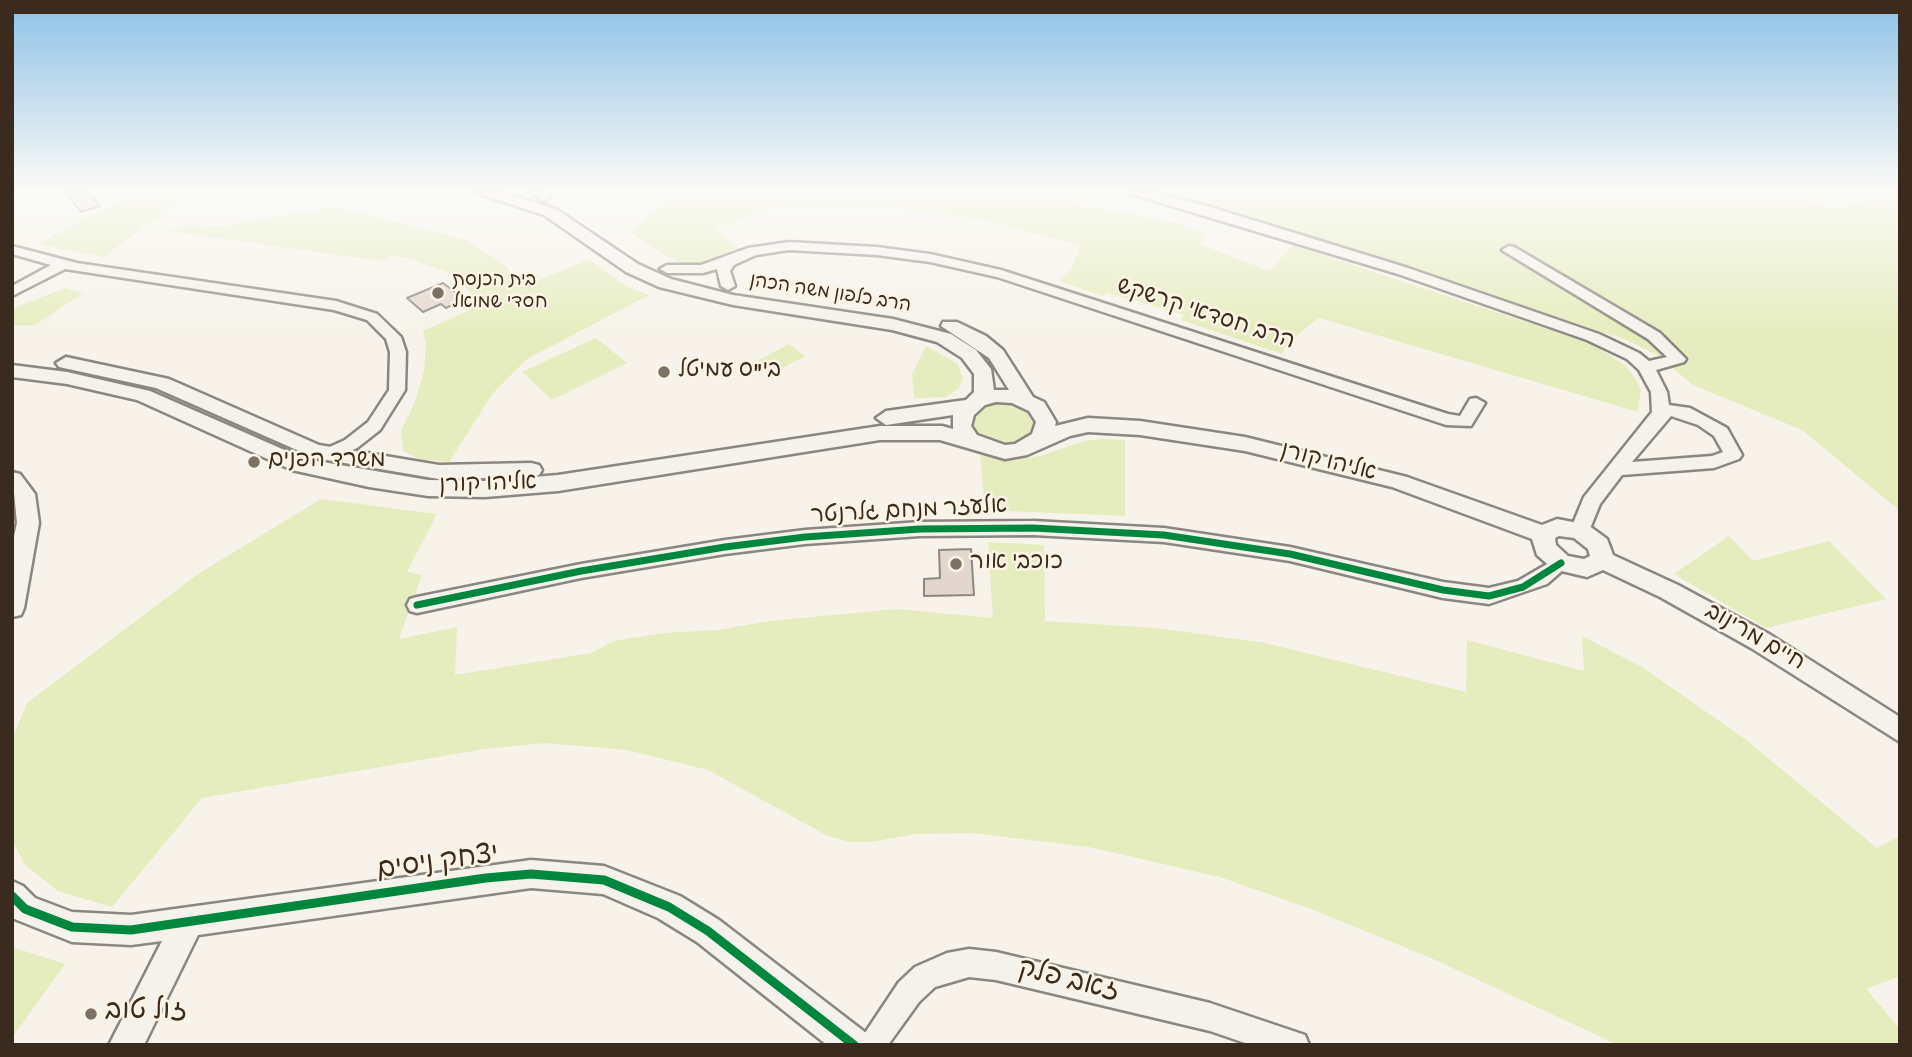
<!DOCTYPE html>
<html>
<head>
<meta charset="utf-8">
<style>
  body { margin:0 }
  #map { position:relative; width:1912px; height:1057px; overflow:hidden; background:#f7f3ea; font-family:"Gochi Hand",sans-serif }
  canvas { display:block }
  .frame { position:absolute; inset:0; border:14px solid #3b2a1e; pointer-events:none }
</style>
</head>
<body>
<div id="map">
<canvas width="1912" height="1057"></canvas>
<div class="frame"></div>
</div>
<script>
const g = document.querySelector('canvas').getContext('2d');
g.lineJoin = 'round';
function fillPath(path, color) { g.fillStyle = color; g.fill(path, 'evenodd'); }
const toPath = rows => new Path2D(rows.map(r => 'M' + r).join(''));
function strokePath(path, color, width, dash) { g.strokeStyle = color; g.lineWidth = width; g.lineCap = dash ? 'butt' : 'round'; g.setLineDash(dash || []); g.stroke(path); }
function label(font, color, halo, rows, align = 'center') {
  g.font = font + ' "Gochi Hand","Playpen Sans Hebrew",sans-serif'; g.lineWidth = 5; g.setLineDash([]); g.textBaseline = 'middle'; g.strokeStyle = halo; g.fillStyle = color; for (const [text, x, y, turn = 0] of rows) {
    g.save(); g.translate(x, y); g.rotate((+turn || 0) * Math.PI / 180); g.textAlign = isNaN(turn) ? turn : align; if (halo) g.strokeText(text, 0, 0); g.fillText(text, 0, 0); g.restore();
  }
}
fillPath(toPath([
  [134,192,184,199,103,257,38,244],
  [674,192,1042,192,1079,205,1173,222,1206,234,1201,245,1270,271,1292,245,1590,343,1625,365,1633,375,1641,389,1638,412,1319,318,1287,343,1282,354,1181,320,1184,315,1108,293,1103,296,1059,281,1072,269,1080,245,983,220,878,206,794,206,765,210,715,229,742,251,699,267,683,263,662,254,632,233],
  [1158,192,1777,192,1831,209,1877,199,1887,192,1900,192,1900,511,1802,430,1693,385,1657,355,1627,340,1224,210],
  [324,208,345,209,466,240,503,264,525,286,589,259,626,286,649,295,527,359,493,393,449,462,420,459,403,451,401,431,415,402,424,371,426,345,423,331,483,304,449,273,410,259,393,256,380,261,169,231,181,225,226,226],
  [65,288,83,293,35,325,12,325,12,309],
  [596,338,627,363,552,400,522,372],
  [789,344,805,356,773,373,757,361],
  [926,346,958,364,963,379,959,388,946,397,914,398,912,374],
  [998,401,1027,407,1038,421,1035,434,1017,445,1005,446,982,441,969,428,973,412],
  [1101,439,1125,440,1125,516,985,510,980,455,1013,460,1040,456,1084,441],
  [321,499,437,514,407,572,422,575,399,639,457,627,455,675,591,653,614,641,663,633,718,630,770,621,897,609,993,618,988,542,1044,545,1045,621,1157,628,1265,643,1466,692,1467,640,1584,671,1582,636,1642,667,1745,739,1877,848,1900,836,1900,976,1866,989,1900,1029,1900,1045,1618,1045,1431,958,1311,909,1220,877,1089,847,973,833,917,834,870,842,848,842,826,835,708,770,627,750,544,743,484,749,202,798,112,907,58,891,25,865,12,840,12,739,27,703,198,574],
  [1729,536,1753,561,1829,541,1886,599,1766,628,1674,574],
  [12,947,65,964,12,1038]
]), '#e5ecbd');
const building = toPath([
  [65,192,89,192,100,206,81,212,65,192],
  [443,283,464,299,446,308,441,304,423,312,407,298,443,283],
  [971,549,974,595,924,596,924,579,940,578,939,550,971,549]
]);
fillPath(building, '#e3d6cf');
strokePath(building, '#8b867f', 2);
const minor = toPath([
  [530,192,545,192,550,197,543,201,530,192],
  [1125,192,1149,192,1210,207,1408,268,1599,334,1639,353,1649,361,1667,357,1648,339,1502,250,1509,246,1514,247,1660,333,1686,359,1684,362,1656,370,1667,392,1669,405,1690,408,1727,428,1742,455,1739,459,1714,468,1622,475,1600,504,1587,536,1573,536,1570,531,1584,497,1652,412,1651,392,1639,370,1627,359,1587,340,1398,274,1125,192],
  [1671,416,1698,425,1714,436,1723,452,1712,456,1632,462,1671,416],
  [789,242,877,247,930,254,1001,270,1448,414,1460,416,1470,399,1476,398,1485,403,1471,426,1446,425,997,277,930,262,877,255,789,250,756,255,734,265,730,271,735,286,728,290,721,286,717,269,703,273,667,273,660,269,667,265,701,265,748,248,789,242],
  [12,246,77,263,336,301,377,314,401,337,406,352,405,390,380,430,357,448,335,458,323,458,320,454,323,450,345,440,368,422,389,390,390,352,386,339,367,320,334,310,65,269,12,296,12,286,51,265,12,254,12,246],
  [1033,521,1164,528,1290,547,1443,582,1489,588,1518,581,1561,556,1568,558,1571,563,1547,584,1489,604,1443,598,1290,561,1164,542,1033,535,920,536,805,544,725,554,581,578,417,613,410,611,407,605,410,599,417,597,581,564,725,540,805,530,920,522,1033,521],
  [969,949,996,952,1210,1003,1305,1035,1309,1045,1251,1045,1210,1031,996,980,969,977,935,987,919,1002,888,1045,857,1045,899,982,915,967,947,953,969,949]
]);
const tertiary = toPath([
  [473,192,499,192,556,209,638,264,671,279,733,295,893,319,951,334,976,350,991,369,994,390,1009,390,989,358,941,326,943,322,957,322,986,336,1003,350,1033,397,1044,402,1056,422,1055,426,1088,418,1140,421,1245,437,1407,477,1542,525,1557,519,1588,525,1607,539,1613,555,1678,585,1769,634,1900,717,1900,742,1751,648,1660,597,1603,570,1587,577,1553,569,1537,555,1532,539,1392,487,1245,451,1140,435,1088,432,1070,436,1027,455,1005,459,940,440,880,440,558,491,485,497,428,496,369,487,292,470,137,400,67,384,12,377,12,365,67,372,150,391,305,459,428,480,485,481,558,475,880,426,942,426,953,429,953,415,886,425,876,418,886,411,966,400,974,392,974,374,962,358,937,342,892,330,733,305,659,287,626,272,544,215,473,192],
  [996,402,1012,403,1029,411,1036,422,1032,434,1015,444,1005,445,977,435,971,426,974,415,985,405,996,402],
  [1559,536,1574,538,1588,549,1590,556,1584,559,1568,556,1556,545,1555,538,1559,536],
  [66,357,169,379,319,445,439,465,531,463,539,465,542,470,539,475,531,477,439,479,315,458,156,388,59,367,56,363,66,357],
  [12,472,20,474,35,494,39,523,24,608,21,615,12,617,12,545,17,523,12,472],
  [531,860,604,866,680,896,719,920,866,1033,871,1045,827,1045,697,942,658,918,603,894,531,888,198,935,144,1045,109,1045,162,941,131,945,72,942,12,918,12,881,23,886,35,898,72,912,131,915,531,860]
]);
strokePath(minor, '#8b867f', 5);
strokePath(tertiary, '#8b867f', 5);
fillPath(minor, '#f5f2ec');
fillPath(tertiary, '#f5f2ec');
strokePath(toPath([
  [417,605,581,571,725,547,805,537,920,529,1033,528,1164,535,1290,554,1443,590,1489,596,1523,587,1561,563]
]), '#00873e', 7);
strokePath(toPath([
  [12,896,25,909,72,927,131,930,486,878,531,874,604,880,669,907,708,931,854,1045]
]), '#00873e', 9);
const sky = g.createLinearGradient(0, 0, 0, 340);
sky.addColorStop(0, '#8dc2e7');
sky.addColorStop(0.56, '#fbfaf6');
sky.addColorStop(1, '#fbfaf600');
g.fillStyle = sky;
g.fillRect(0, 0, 1912, 340);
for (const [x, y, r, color] of [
  [438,293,7,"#7d7065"],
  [664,372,7,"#7d7065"],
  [254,462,7,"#7d7065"],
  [956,564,7,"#7d7065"],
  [91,1014,7,"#7d7065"]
]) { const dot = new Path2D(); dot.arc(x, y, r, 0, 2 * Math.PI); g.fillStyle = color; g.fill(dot); strokePath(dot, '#fcf5e5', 2.5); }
label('19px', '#3b2a1e', '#fcf5e5', [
  ["בית הכנסת",452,282],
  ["חסדי שמואל",452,304]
], 'left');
label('19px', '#3b2a1e', '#fcf5e5', [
  ["הרב כלפון משה הכהן",830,295,9]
]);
label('23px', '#3b2a1e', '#fcf5e5', [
  ["הרב חסדאי קרשקש",1205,316,18],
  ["אליהו קורן",1328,464,14],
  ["אליהו קורן",488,486,-2],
  ["אלעזר מנחם גלרנטר",909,513,-3],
  ["חיים מרינוב",1754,639,30]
]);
label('23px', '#3b2a1e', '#fcf5e5', [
  ["בי\"ס עמיטל",678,372],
  ["משרד הפנים",268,462],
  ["כוכבי אור",970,564]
], 'left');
label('28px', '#3b2a1e', '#fcf5e5', [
  ["יצחק ניסים",438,865,-8],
  ["זאב פלק",1068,983,14]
]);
label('28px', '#3b2a1e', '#fcf5e5', [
  ["זול טוב",105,1014]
], 'left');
</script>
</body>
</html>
